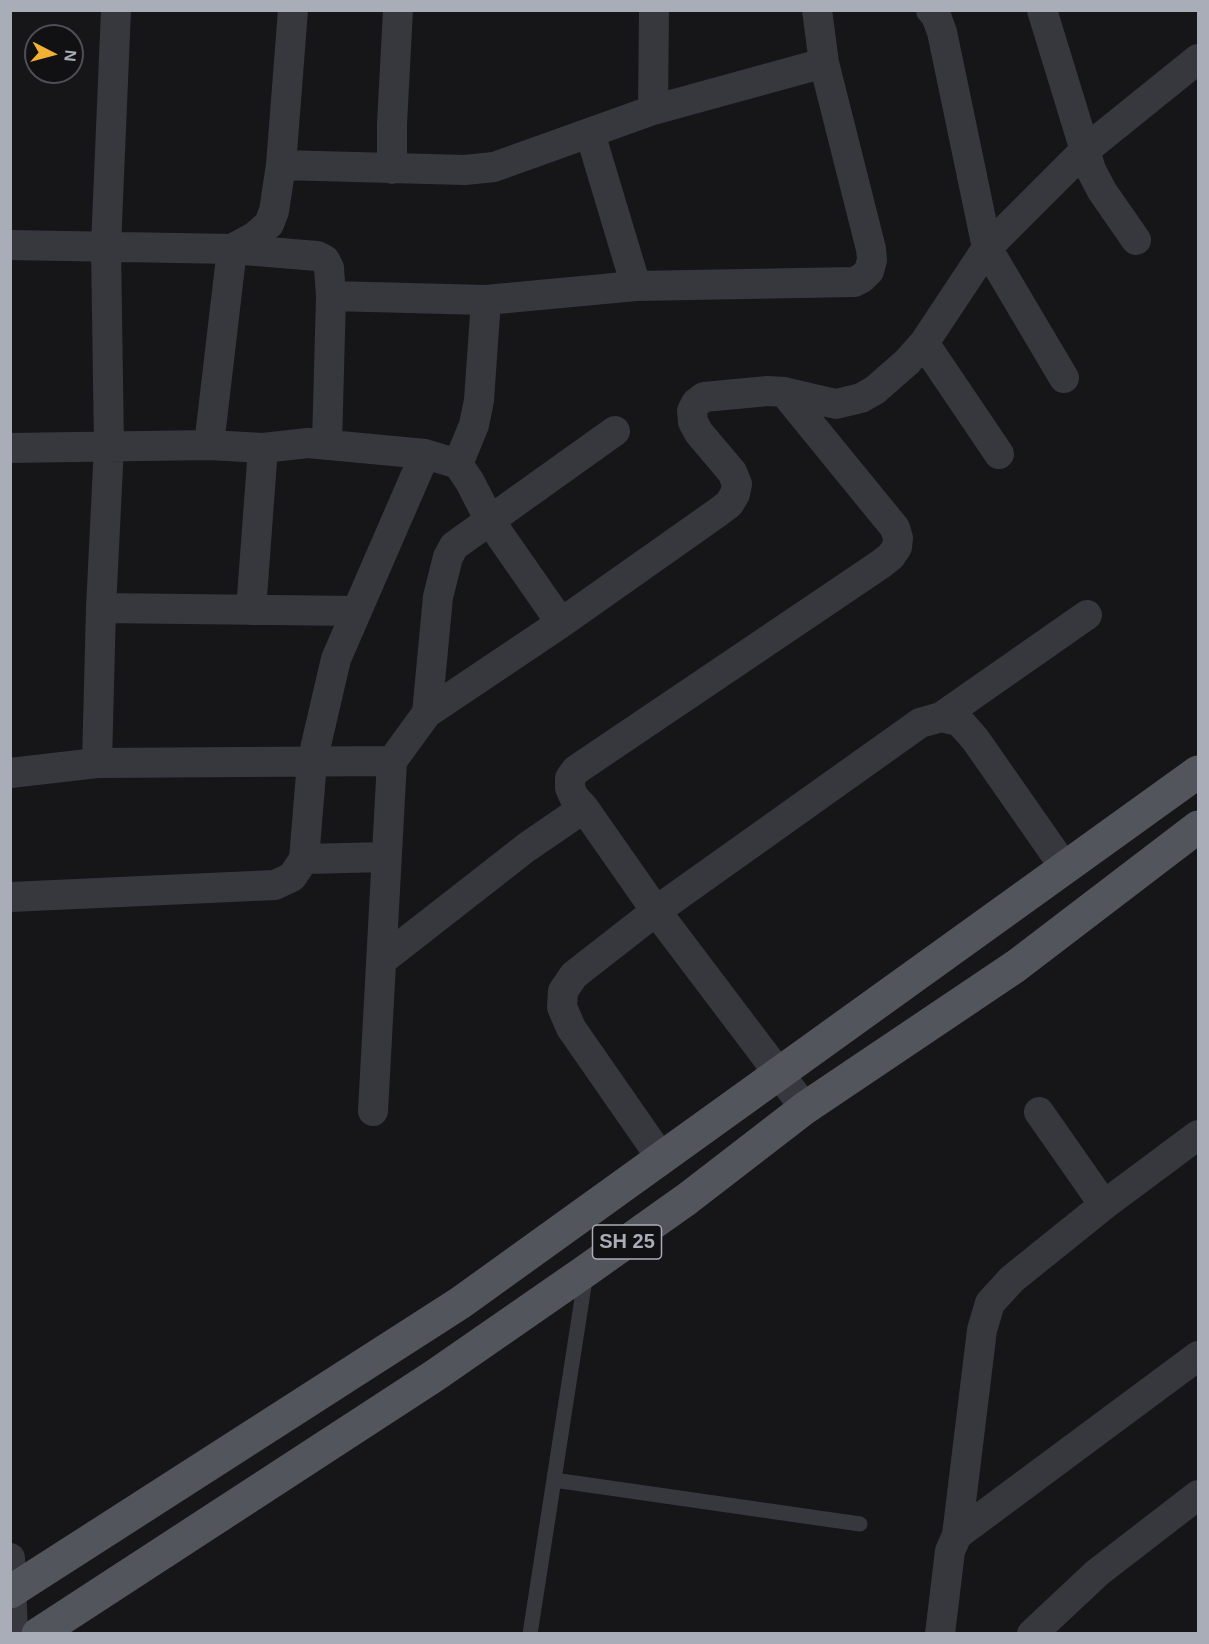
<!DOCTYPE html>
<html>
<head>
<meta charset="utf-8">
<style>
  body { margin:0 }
  #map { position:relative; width:1209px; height:1644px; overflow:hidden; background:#161618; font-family:Arial,sans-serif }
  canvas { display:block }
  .frame { position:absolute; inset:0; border:12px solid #a8adb8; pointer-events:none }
  .north { position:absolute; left:24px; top:24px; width:60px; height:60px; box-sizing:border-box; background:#111113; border:2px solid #4d4f55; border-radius:50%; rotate:96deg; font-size:16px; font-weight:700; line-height:24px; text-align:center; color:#a8adb8 }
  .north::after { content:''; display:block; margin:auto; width:21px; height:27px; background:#f2b134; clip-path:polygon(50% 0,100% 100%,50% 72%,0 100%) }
</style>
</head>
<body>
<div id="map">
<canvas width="1209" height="1644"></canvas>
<div class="frame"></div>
<div class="north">N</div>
</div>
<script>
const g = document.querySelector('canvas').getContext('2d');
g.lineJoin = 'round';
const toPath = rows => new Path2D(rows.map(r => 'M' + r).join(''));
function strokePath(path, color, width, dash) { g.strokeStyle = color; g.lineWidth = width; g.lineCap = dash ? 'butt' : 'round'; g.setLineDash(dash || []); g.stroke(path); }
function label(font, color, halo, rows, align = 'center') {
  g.font = font + ' Arial,sans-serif'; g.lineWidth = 6; g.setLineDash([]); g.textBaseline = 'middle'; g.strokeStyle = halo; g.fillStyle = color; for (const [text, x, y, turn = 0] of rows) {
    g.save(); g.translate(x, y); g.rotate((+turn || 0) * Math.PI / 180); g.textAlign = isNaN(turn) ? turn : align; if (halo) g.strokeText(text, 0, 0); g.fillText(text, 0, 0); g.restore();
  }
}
strokePath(toPath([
  [554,1480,860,1524],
  [530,1634,586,1273]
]), '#37383d', 15);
strokePath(toPath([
  [116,10,106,247,109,446,101,608,357,611],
  [931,10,936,16,942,32,987,248,1064,378],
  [1042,10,1091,170,1102,191,1136,240],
  [653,110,654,10],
  [590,133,636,286],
  [281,165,465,170,494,167,653,110,824,63],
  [392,169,392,124,398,10],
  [10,245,232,249,254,237,269,224,274,211,281,165,293,10],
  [331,296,486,300],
  [924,343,999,454],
  [784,392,895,528,898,538,897,547,891,556,881,564,576,770,570,778,570,788,574,797,584,808,656,911,805,1108],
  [209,445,232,249,317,256,325,260,329,268,331,296,327,444],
  [10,448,209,445,263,448,308,443,425,454,458,464,470,482,490,521,561,623,717,513,729,504,735,494,737,484,732,472,699,433,693,422,692,411,696,403,704,397,768,391,784,392,836,404,861,398,875,390,907,362,924,343,987,248,1084,151,1198,59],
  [458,464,474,425,479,400,486,300,636,286,854,282,862,278,869,271,872,260,871,249,824,63,817,10],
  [251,610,263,448],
  [427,713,561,623],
  [941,717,1087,615],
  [392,761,427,713,438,597,448,557,454,546,615,431],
  [97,763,101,608],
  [10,773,97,763,392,761,373,1111],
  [304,859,386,857],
  [10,897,275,885,292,877,304,859,312,762,336,659,425,454],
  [381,961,527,847,584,808],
  [1039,1112,1104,1205],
  [662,1159,571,1028,562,1007,563,991,574,975,656,911,920,723,941,717,959,721,975,739,1065,868],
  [957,1535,982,1330,990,1303,1012,1279,1104,1205,1198,1135],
  [10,1558,13,1634],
  [940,1634,950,1551,957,1535,1198,1356],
  [1032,1634,1097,1573,1198,1495]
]), '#37383d', 30);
strokePath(toPath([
  [10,1592,460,1303,1198,772],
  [38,1634,434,1376,587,1270,687,1199,805,1108,1016,966,1198,827]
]), '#53555c', 33);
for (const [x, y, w] of [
  [627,1242,69]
]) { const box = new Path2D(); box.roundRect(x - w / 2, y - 17, w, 34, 4.5); g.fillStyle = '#111113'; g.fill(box); strokePath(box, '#a8adb8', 1.5); }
label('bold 20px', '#a8adb8', null, [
  ["SH 25",627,1242]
]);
</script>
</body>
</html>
